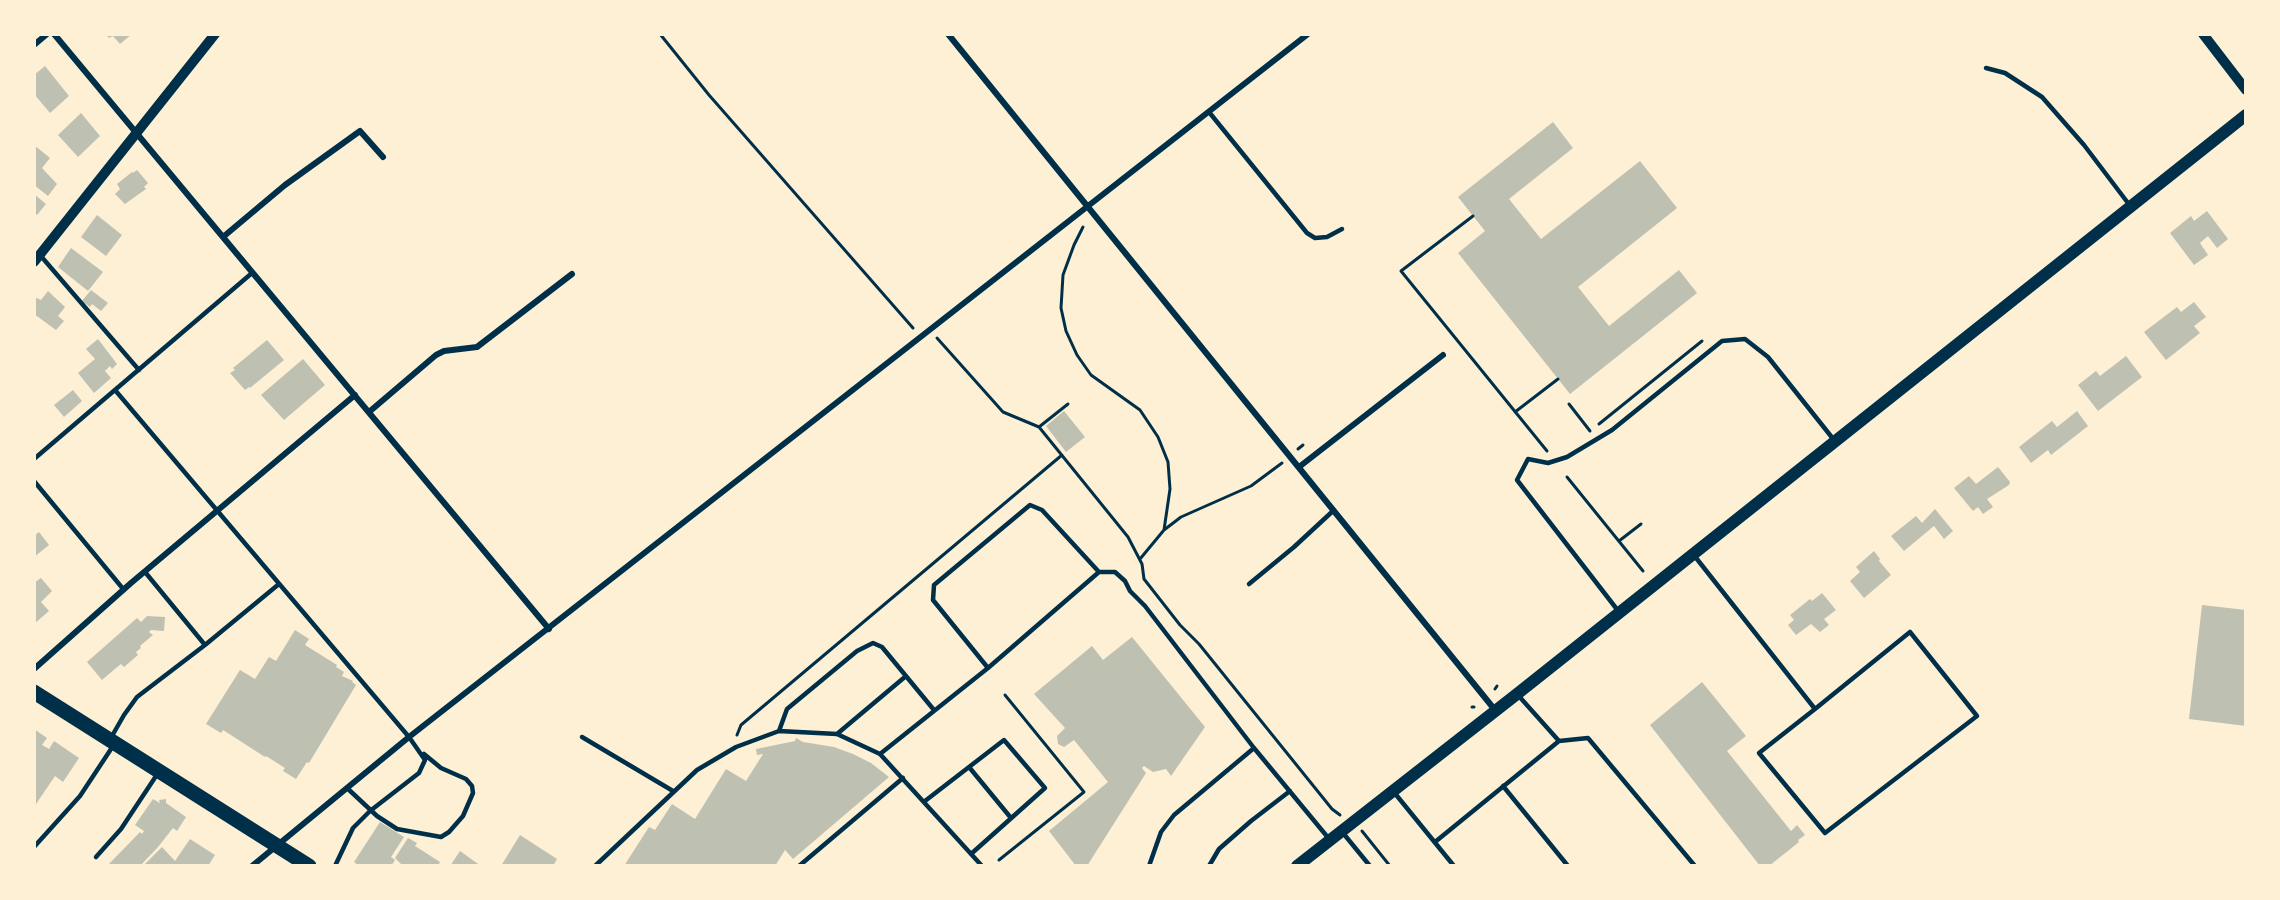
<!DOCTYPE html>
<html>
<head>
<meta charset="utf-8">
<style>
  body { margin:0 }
  #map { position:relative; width:2280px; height:900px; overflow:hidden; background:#fdf0d5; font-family:"Public Sans",sans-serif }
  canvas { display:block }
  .frame { position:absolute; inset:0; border:36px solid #fdf0d5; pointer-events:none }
</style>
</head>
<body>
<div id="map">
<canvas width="2280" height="900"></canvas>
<div class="frame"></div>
</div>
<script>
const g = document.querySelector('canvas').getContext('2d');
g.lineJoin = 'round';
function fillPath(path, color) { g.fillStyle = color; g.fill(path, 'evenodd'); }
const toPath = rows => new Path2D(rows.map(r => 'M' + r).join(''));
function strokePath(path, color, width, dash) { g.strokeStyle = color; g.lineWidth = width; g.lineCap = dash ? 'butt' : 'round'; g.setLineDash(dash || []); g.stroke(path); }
fillPath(toPath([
  [106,34,132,34,120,44,113,36,109,38],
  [45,66,69,96,50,113,34,94,34,75],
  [81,113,100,136,78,157,58,135],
  [1553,122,1573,148,1509,199,1541,239,1640,161,1677,208,1578,287,1609,326,1679,270,1697,293,1570,394,1458,253,1485,231,1458,197],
  [34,145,50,158,42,168,57,184,48,196,34,185],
  [137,170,148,183,144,187,146,189,125,204,115,194,120,189,117,184,132,172,133,173],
  [34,194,46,204,37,215,34,213],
  [2207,211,2228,239,2217,248,2208,236,2200,243,2208,255,2194,265,2170,233,2191,216,2194,221],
  [97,215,122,235,106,256,81,237],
  [71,248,103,272,88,291,58,267],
  [91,290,108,303,101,311,92,304,90,307,82,301],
  [48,291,65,307,58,316,64,321,56,330,34,314,34,297,41,300],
  [2194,302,2206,317,2194,326,2200,333,2166,360,2144,332,2177,307,2181,312],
  [98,339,117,364,112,369,110,366,105,371,111,378,94,393,78,373,95,359,86,349],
  [267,340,284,360,250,388,249,387,245,390,230,373,235,370,233,368],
  [2126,356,2142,377,2098,411,2078,385,2096,371,2100,376],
  [303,359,325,385,284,420,261,395],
  [73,390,82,401,64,417,54,405],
  [1064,411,1085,437,1066,452,1046,426],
  [2077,411,2088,426,2051,455,2048,450,2031,463,2019,447,2052,421,2057,427],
  [1998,467,2010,482,2009,485,1987,499,1993,507,1983,514,1978,507,1973,511,1954,488,1969,476,1976,484],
  [1935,509,1953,531,1944,539,1934,526,1904,551,1891,536,1916,516,1922,523],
  [39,532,49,545,34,557,34,536],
  [1874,551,1880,559,1879,561,1891,575,1864,598,1850,581,1860,572,1856,567],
  [41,578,52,591,41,602,49,611,34,624,34,583],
  [1822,593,1836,610,1824,619,1829,625,1820,632,1811,624,1796,635,1788,625,1794,620,1790,615,1810,599,1812,601],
  [2202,605,2246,610,2246,726,2189,719],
  [147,616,165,617,164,631,151,630,149,632,153,635,140,646,141,648,136,652,138,655,124,667,121,664,116,668,102,680,87,662,137,618,141,622],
  [295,630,309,639,305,645,337,665,336,667,344,672,342,676,353,681,352,682,356,685,309,763,307,762,296,779,283,771,285,768,266,756,265,757,223,730,221,733,206,724,240,670,255,679,269,657,276,661],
  [1132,637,1205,727,1171,776,1166,769,1153,772,1144,766,1142,768,1146,773,1087,866,1076,866,1049,831,1108,782,1074,740,1064,747,1058,744,1057,736,1065,728,1034,694,1092,646,1103,660],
  [1702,682,1746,736,1727,751,1791,831,1797,825,1805,835,1798,840,1799,842,1769,866,1760,866,1650,725],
  [34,729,47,738,42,745,49,749,54,741,79,758,63,782,55,776,34,807],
  [796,738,803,742,834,747,853,754,871,763,889,777,793,859,785,850,775,866,624,866,649,827,655,830,672,804,695,819,726,769,746,781,763,754,757,755,756,749,795,741],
  [153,799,160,803,159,800,166,799,166,803,186,817,177,831,173,828,158,847,140,866,107,866,140,832,142,834,144,831,135,825],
  [380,822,404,837,391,857,395,860,391,866,359,866,354,862],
  [520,835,557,859,553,866,501,866],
  [408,838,417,843,415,846,440,862,438,866,403,866,395,858],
  [190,839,215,855,208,866,143,866,162,847,175,861],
  [460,851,481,866,450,866]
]), '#bec0b2');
strokePath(toPath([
  [660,34,709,95,913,328],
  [1473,216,1401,271,1547,451],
  [1083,227,1074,245,1063,275,1061,308,1066,331,1077,355,1091,375,1140,410,1158,437,1168,462,1170,489,1164,530],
  [937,338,1003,412,1039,427,1128,537,1142,564,1144,579,1180,625,1199,644,1332,809,1340,815],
  [1569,404,1590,431],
  [1515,412,1558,379],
  [1599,424,1702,341],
  [1039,427,1068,404],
  [1298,449,1303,445],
  [1567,477,1643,571],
  [1619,541,1641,524],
  [1140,559,1164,530,1181,517,1251,486,1282,463],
  [1495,689,1497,686],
  [1472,707,1474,707],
  [737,735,741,725,1062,455],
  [1362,831,1390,866],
  [999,860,1084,792,1005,695]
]), '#003049', 3);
strokePath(toPath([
  [1986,68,2005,73,2042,97,2084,145,2131,207],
  [1209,112,1307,233,1315,238,1327,237,1342,229],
  [40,255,139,370],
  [115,390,409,737,425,760,419,773,370,811,353,828,335,866],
  [34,459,252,273],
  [34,481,124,590],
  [1693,554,1815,709,1759,753,1825,833,1977,716,1910,632,1815,709],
  [145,572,205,645,279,584],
  [1249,584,1294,547,1334,510],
  [1619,612,1517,480,1528,459,1548,463,1567,457,1612,430,1722,341,1745,339,1768,357,1834,440],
  [988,668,933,600,934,585,1030,505,1042,510,1099,572],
  [1517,694,1559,741],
  [779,731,787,709,857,651,873,643,882,647,934,710],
  [837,734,906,676],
  [112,736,124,715,137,697,205,645],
  [582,737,673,791],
  [880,754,988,668,1099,572,1115,572,1125,581,1130,591,1145,606,1254,748,1330,840],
  [969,767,1011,818],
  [1503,786,1568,866],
  [347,788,377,816,397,829,441,837,449,832,463,816,473,793,472,786,466,779,441,768,424,754],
  [1393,791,1454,866],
  [925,801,1004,740,1045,788,971,854],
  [1343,833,1370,866],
  [1435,842,1559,741,1588,738,1695,866],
  [34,847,80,796,113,746],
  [96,857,121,829,158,773],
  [595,866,697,770,736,747,779,731,837,734,880,754,982,866],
  [799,866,903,778],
  [1149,866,1161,832,1174,815,1254,748],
  [1209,866,1219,849,1251,821,1290,791]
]), '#003049', 4.5);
strokePath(toPath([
  [54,34,549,629],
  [948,34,1495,710],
  [34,45,47,34],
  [223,237,285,185,360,131,383,157],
  [369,412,436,355,444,351,477,347,572,274],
  [1299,467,1443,355],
  [34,669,131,583,355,395],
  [252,866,409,737,1308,34]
]), '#003049', 6);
strokePath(toPath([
  [2203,34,2246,90],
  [34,262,215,34]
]), '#003049', 10);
strokePath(toPath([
  [1297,866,1517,694,2246,115]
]), '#003049', 12);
strokePath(toPath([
  [34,692,309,866]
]), '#003049', 15);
</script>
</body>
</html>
